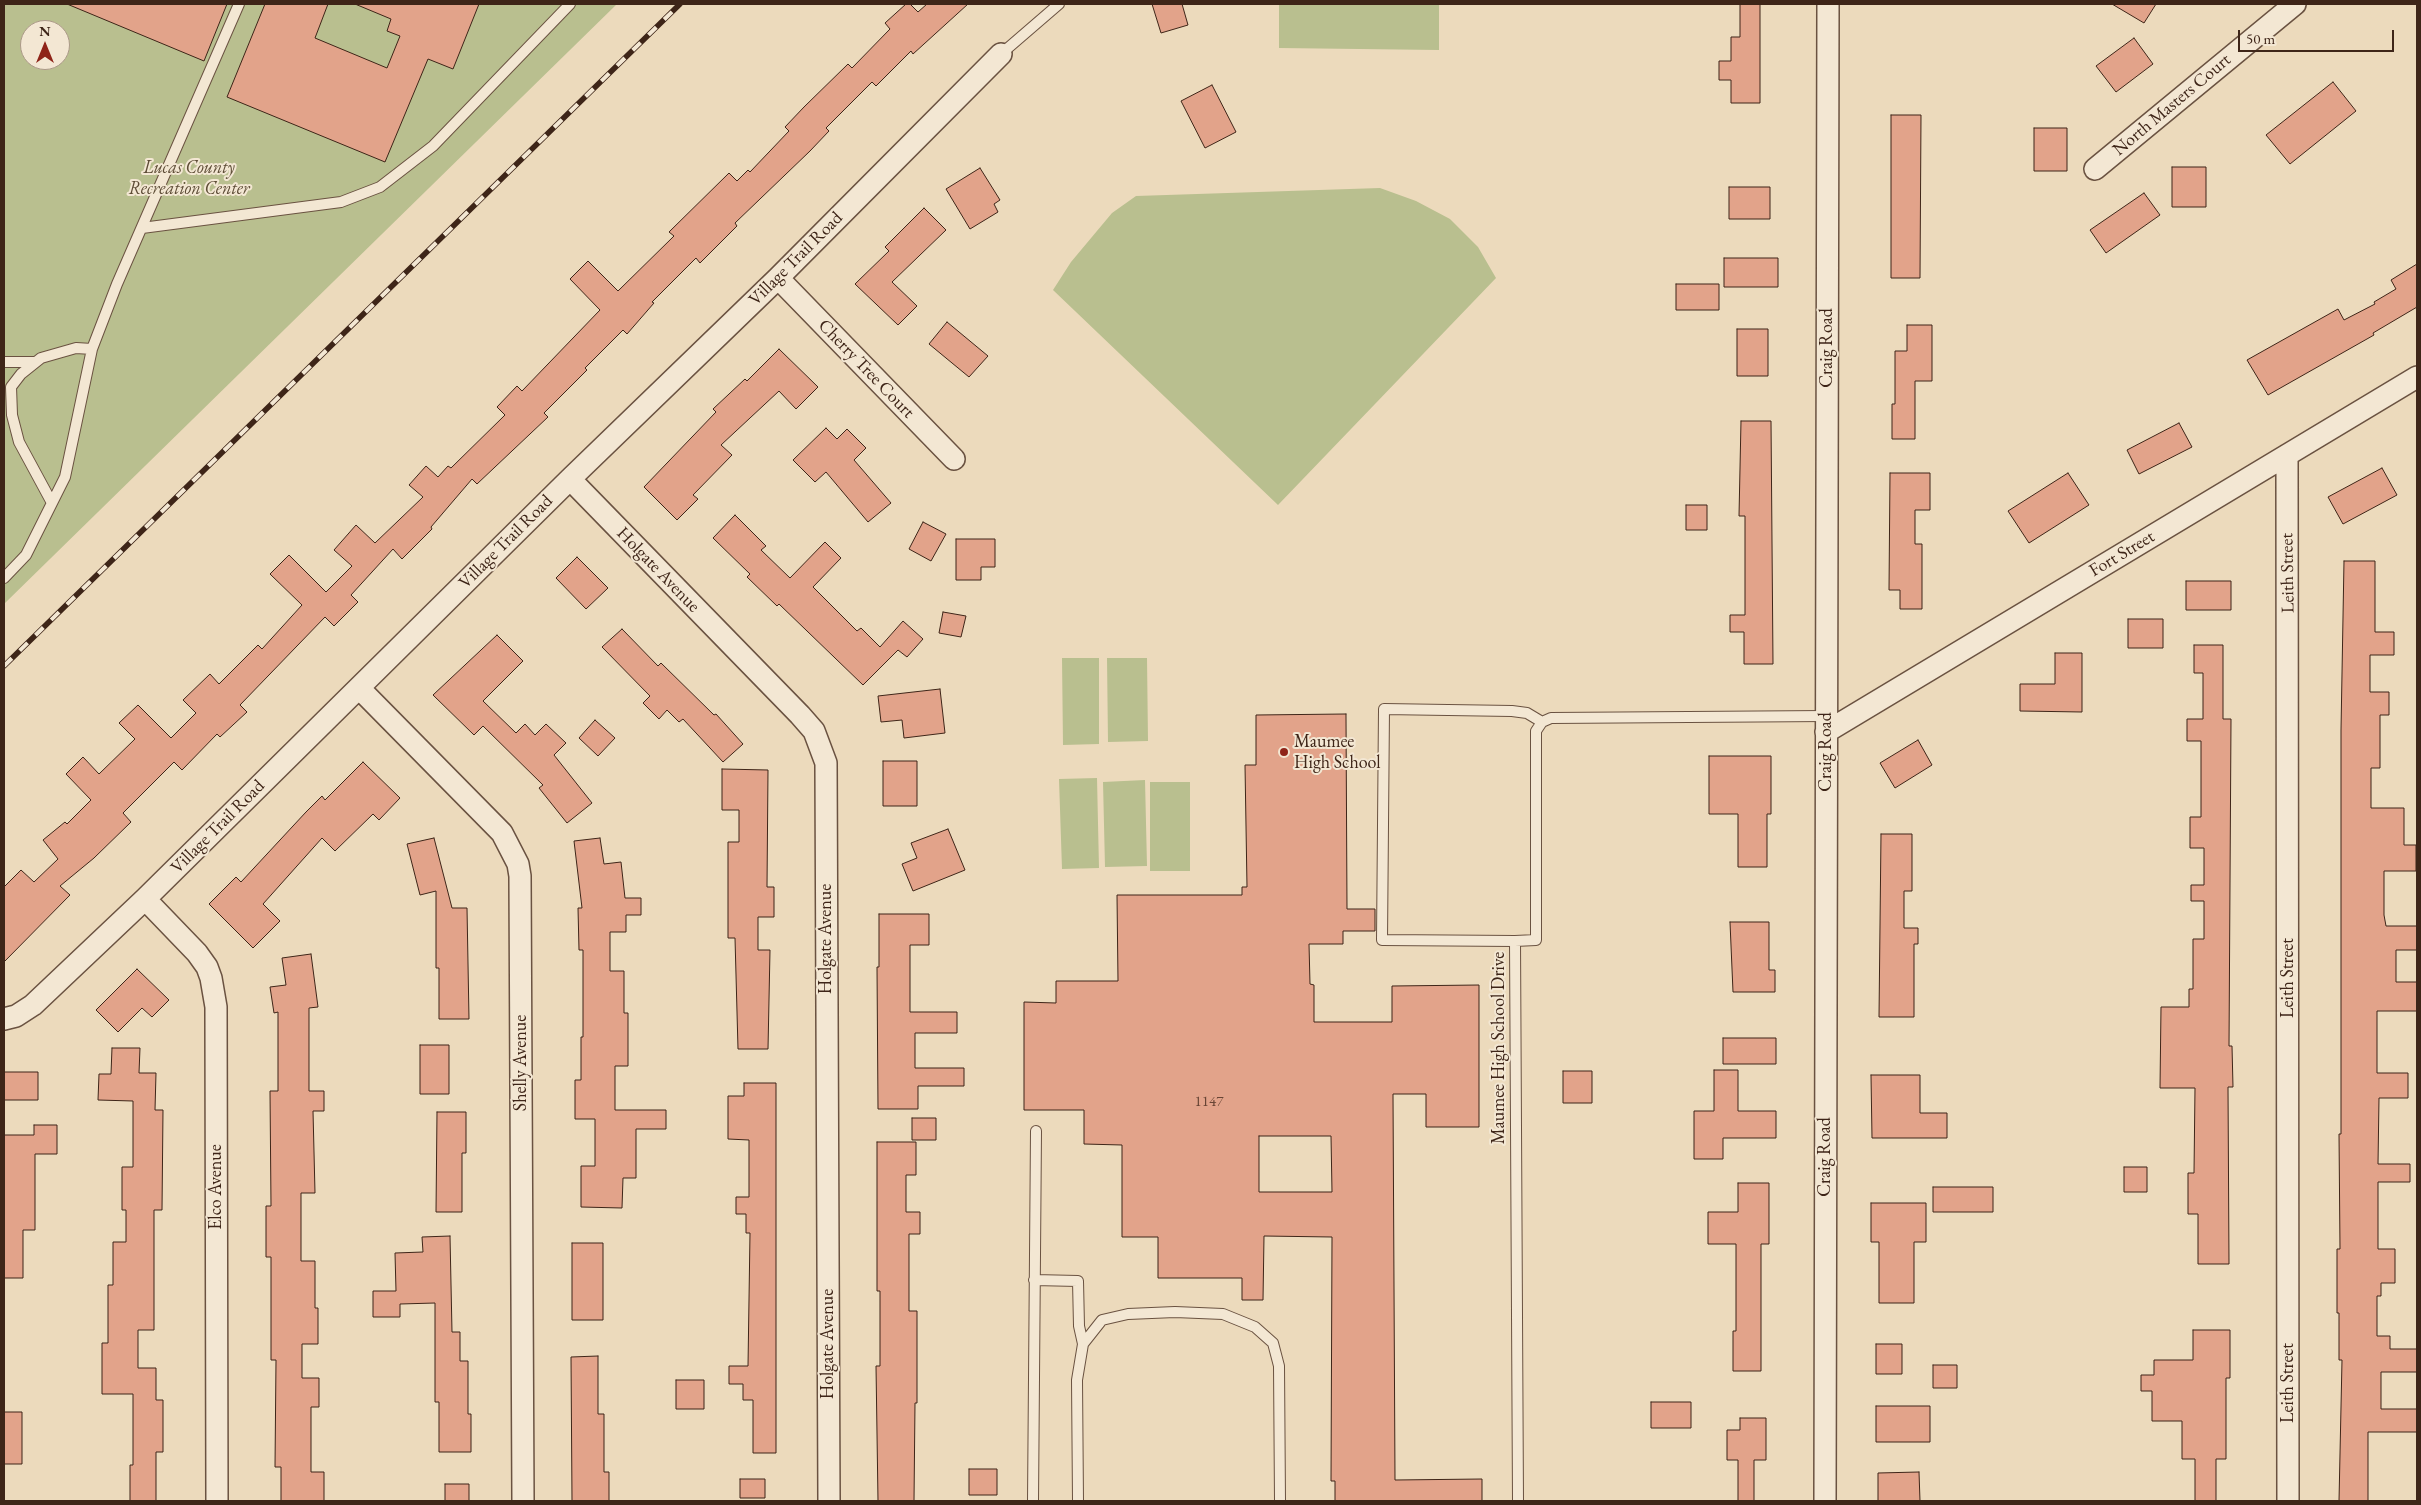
<!DOCTYPE html>
<html>
<head>
<meta charset="utf-8">
<style>
  body { margin:0 }
  #map { position:relative; width:2421px; height:1505px; overflow:hidden; background:#ecdabc; font-family:"EB Garamond",serif }
  canvas { display:block }
  .frame { position:absolute; inset:0; border:5px solid #3e2518; pointer-events:none }
  .north { position:absolute; left:20px; top:20px; width:50px; height:50px; box-sizing:border-box; background:#f3e7d3; border:1px solid #ab9988; border-radius:50%; rotate:0deg; font-size:14px; font-weight:700; line-height:20px; text-align:center; color:#3e2518 }
  .north::after { content:''; display:block; margin:auto; width:18px; height:22px; background:#8f2418; clip-path:polygon(50% 0,100% 100%,50% 72%,0 100%) }
  .scale { position:absolute; left:2238px; top:30px; width:156px; height:22px; box-sizing:border-box; border:2px solid #3e2518; border-top:0; padding-left:6px; font-size:15px; line-height:18px; white-space:nowrap; color:#3e2518; -webkit-text-stroke:4px #f3e7d3; paint-order:stroke }
</style>
</head>
<body>
<div id="map">
<canvas width="2421" height="1505"></canvas>
<div class="frame"></div>
<div class="north">N</div>
<div class="scale">50 m</div>
</div>
<script>
const g = document.querySelector('canvas').getContext('2d');
g.lineJoin = 'round';
function fillPath(path, color) { g.fillStyle = color; g.fill(path, 'evenodd'); }
const toPath = rows => new Path2D(rows.map(r => 'M' + r).join(''));
function strokePath(path, color, width, dash) { g.strokeStyle = color; g.lineWidth = width; g.lineCap = dash ? 'butt' : 'round'; g.setLineDash(dash || []); g.stroke(path); }
function label(font, color, halo, rows, align = 'center') {
  g.font = font + ' "EB Garamond",serif'; g.lineWidth = 4; g.setLineDash([]); g.textBaseline = 'middle'; g.strokeStyle = halo; g.fillStyle = color; for (const [text, x, y, turn = 0] of rows) {
    g.save(); g.translate(x, y); g.rotate((+turn || 0) * Math.PI / 180); g.textAlign = isNaN(turn) ? turn : align; if (halo) g.strokeText(text, 0, 0); g.fillText(text, 0, 0); g.restore();
  }
}
fillPath(toPath([
  [4,4,617,4,4,604],
  [30,30,60,30,60,60,30,60],
  [1279,4,1439,4,1439,50,1279,48],
  [1380,188,1416,201,1450,219,1478,247,1496,278,1278,505,1053,290,1071,262,1112,213,1136,196],
  [1062,658,1099,658,1099,744,1063,745],
  [1107,658,1147,658,1148,741,1108,742],
  [1097,778,1099,868,1062,869,1059,779],
  [1145,780,1147,866,1105,867,1103,782],
  [1150,782,1190,782,1190,871,1150,871]
]), '#b9bf8f');
const building = toPath([
  [67,4,227,4,204,61,67,4],
  [265,4,328,4,315,38,387,68,400,36,387,31,391,19,355,4,479,4,453,69,428,59,385,162,227,97,265,4],
  [906,4,910,4,918,12,927,4,968,4,913,54,911,51,876,86,872,82,826,128,829,131,810,151,735,223,737,226,700,263,696,258,652,302,654,303,627,334,623,330,585,368,587,370,544,413,548,417,477,484,472,479,431,527,432,529,402,559,393,549,351,595,358,602,334,626,325,617,240,705,247,712,220,737,217,734,182,770,174,762,123,813,131,822,94,858,60,886,70,895,4,962,4,887,21,870,34,882,58,859,43,840,65,822,67,824,91,800,66,774,83,757,99,774,135,739,119,723,138,705,171,738,196,713,183,700,210,674,219,684,258,645,262,649,302,605,270,574,289,555,326,592,352,566,334,550,356,525,375,543,423,497,409,485,426,466,438,477,448,466,451,468,505,415,497,407,517,386,522,391,600,310,570,279,588,261,618,291,674,236,669,232,729,173,737,181,748,170,750,172,789,131,785,127,804,107,848,64,852,68,890,29,885,23,906,4],
  [1152,4,1182,4,1188,25,1161,33,1152,4],
  [1740,4,1760,4,1760,103,1731,103,1731,80,1719,80,1719,61,1731,61,1731,37,1740,37,1740,4],
  [2112,4,2156,4,2144,23,2112,4],
  [2134,38,2153,64,2116,92,2096,66,2134,38],
  [2333,82,2356,111,2290,164,2266,135,2333,82],
  [1212,85,1236,132,1205,148,1181,101,1212,85],
  [1891,115,1921,115,1920,278,1891,278,1891,115],
  [2034,128,2067,128,2067,171,2034,171,2034,128],
  [2172,167,2206,167,2206,207,2172,207,2172,167],
  [980,168,1000,200,994,204,998,212,970,229,946,189,980,168],
  [1729,187,1770,187,1770,219,1729,219,1729,187],
  [2144,193,2160,215,2106,253,2090,230,2144,193],
  [924,208,946,230,892,282,917,306,898,325,855,284,889,251,885,247,924,208],
  [1724,258,1778,258,1778,287,1724,287,1724,258],
  [2417,264,2417,307,2373,333,2374,335,2268,395,2247,360,2338,309,2344,320,2375,304,2374,302,2396,289,2391,280,2417,264],
  [1676,284,1719,284,1719,310,1676,310,1676,284],
  [947,322,988,356,969,377,929,344,947,322],
  [1907,325,1932,325,1932,381,1915,381,1915,439,1892,439,1892,404,1895,404,1895,351,1907,351,1907,325],
  [1737,329,1768,329,1768,376,1737,376,1737,329],
  [779,349,818,387,796,409,779,391,721,445,732,455,693,495,698,499,677,520,644,487,716,412,713,409,745,379,747,381,779,349],
  [1741,421,1771,421,1773,664,1744,664,1744,632,1730,632,1730,615,1745,615,1745,516,1739,516,1741,421],
  [2179,423,2192,447,2139,474,2127,450,2179,423],
  [826,428,837,439,847,429,866,448,854,460,891,503,868,522,826,472,815,482,793,460,826,428],
  [2382,468,2397,495,2343,524,2328,497,2382,468],
  [1890,473,1930,473,1930,510,1915,510,1915,544,1922,544,1922,609,1900,609,1900,590,1889,590,1890,473],
  [2068,473,2089,505,2029,543,2008,511,2068,473],
  [1686,505,1707,505,1707,530,1686,530,1686,505],
  [735,515,766,546,761,550,790,578,825,542,841,558,813,587,857,631,861,628,880,647,903,621,923,639,907,657,898,650,863,685,779,604,777,606,747,577,750,574,713,538,735,515],
  [923,522,946,534,931,561,909,549,923,522],
  [956,539,995,539,995,567,981,567,981,580,956,580,956,539],
  [577,557,608,588,586,609,556,578,577,557],
  [2344,561,2375,561,2375,632,2394,632,2394,655,2370,655,2370,692,2389,692,2389,715,2380,715,2380,768,2371,768,2371,808,2404,808,2404,845,2416,845,2416,871,2384,871,2384,915,2386,926,2417,926,2417,950,2396,950,2396,982,2417,982,2417,1011,2377,1011,2377,1073,2408,1073,2408,1098,2379,1098,2378,1164,2410,1164,2410,1182,2378,1182,2378,1249,2395,1249,2395,1283,2381,1283,2381,1296,2377,1296,2377,1336,2390,1336,2390,1349,2417,1349,2417,1372,2381,1372,2381,1409,2417,1409,2417,1432,2368,1432,2368,1501,2339,1501,2342,1360,2339,1360,2339,1313,2337,1313,2337,1249,2340,1249,2339,1134,2341,1134,2341,730,2344,561],
  [2186,581,2231,581,2231,610,2186,610,2186,581],
  [943,612,966,616,961,637,939,633,943,612],
  [2128,619,2163,619,2163,648,2128,648,2128,619],
  [622,629,658,666,661,663,714,715,716,714,743,744,723,762,683,719,679,722,667,710,659,719,643,703,650,696,602,647,622,629],
  [497,635,523,661,483,701,516,733,525,724,535,735,546,724,566,743,554,755,592,803,567,823,539,788,543,785,483,726,474,735,433,695,497,635],
  [2194,645,2223,645,2223,719,2231,719,2229,1046,2232,1046,2233,1087,2228,1087,2229,1264,2198,1264,2198,1214,2188,1214,2188,1173,2194,1173,2195,1088,2160,1088,2161,1007,2189,1007,2189,989,2193,989,2193,939,2204,939,2204,901,2191,901,2191,885,2204,885,2204,848,2190,848,2190,817,2201,817,2201,741,2187,741,2187,719,2203,719,2203,673,2194,673,2194,645],
  [2055,653,2082,653,2082,712,2020,711,2020,684,2055,684,2055,653],
  [940,689,945,733,904,738,902,720,881,722,878,696,940,689],
  [1346,714,1347,909,1375,909,1375,931,1343,931,1343,944,1309,944,1310,984,1314,985,1314,1022,1392,1022,1392,986,1479,985,1479,1127,1426,1127,1426,1094,1393,1094,1395,1480,1482,1479,1482,1501,1335,1501,1335,1481,1331,1481,1332,1237,1264,1236,1263,1300,1242,1300,1242,1278,1158,1278,1158,1237,1122,1237,1122,1145,1084,1144,1084,1110,1024,1110,1024,1002,1056,1003,1056,981,1118,981,1117,895,1242,895,1242,887,1247,887,1245,765,1256,765,1256,715,1346,714],
  [1259,1136,1331,1136,1332,1192,1259,1192,1259,1136],
  [595,720,615,738,598,756,579,738,595,720],
  [1918,740,1932,765,1895,788,1880,763,1918,740],
  [1709,756,1771,756,1771,814,1767,814,1767,867,1738,867,1738,814,1709,814,1709,756],
  [883,761,917,761,917,806,883,806,883,761],
  [363,762,400,798,379,820,373,814,335,851,322,838,263,904,280,921,253,948,209,904,236,877,241,882,306,812,322,796,325,800,363,762],
  [722,769,768,770,767,887,774,887,774,917,758,917,758,950,770,950,768,1049,738,1049,735,938,728,938,728,842,739,842,739,810,722,810,722,769],
  [948,829,965,870,913,891,902,864,917,858,911,843,948,829],
  [1881,834,1912,834,1912,891,1904,891,1904,928,1918,928,1918,944,1914,944,1914,1017,1879,1017,1881,834],
  [434,838,452,908,467,908,469,1019,439,1019,439,968,436,968,436,891,420,895,407,844,434,838],
  [600,838,604,864,621,862,625,898,641,898,641,915,626,915,626,932,610,932,610,971,624,971,624,1013,628,1013,628,1066,615,1066,615,1110,666,1110,666,1129,636,1129,636,1178,623,1178,622,1208,581,1207,581,1166,595,1166,595,1119,575,1119,575,1080,581,1080,581,1037,583,1037,583,950,579,950,578,908,582,908,574,841,600,838],
  [879,914,929,914,929,945,910,945,910,1012,957,1012,957,1033,915,1033,915,1068,964,1068,964,1086,918,1086,918,1109,878,1109,877,967,879,967,879,914],
  [1730,922,1769,922,1769,970,1775,970,1775,992,1733,992,1730,922],
  [311,954,318,1007,309,1008,309,1091,324,1091,324,1111,313,1111,315,1193,301,1193,301,1261,315,1261,315,1308,318,1308,318,1344,302,1344,302,1378,319,1378,319,1407,311,1407,311,1472,324,1472,324,1501,281,1501,281,1467,275,1467,276,1360,271,1360,271,1257,266,1257,266,1206,271,1206,270,1091,278,1091,278,1012,274,1013,270,987,286,985,282,958,311,954],
  [137,969,169,1000,152,1017,142,1008,118,1032,96,1010,137,969],
  [1723,1038,1776,1038,1776,1064,1723,1064,1723,1038],
  [420,1045,449,1045,449,1094,420,1094,420,1045],
  [112,1048,140,1048,139,1073,156,1073,155,1110,163,1110,162,1210,154,1210,154,1330,138,1330,138,1368,156,1368,156,1400,163,1400,163,1452,156,1452,156,1501,130,1501,130,1465,133,1465,133,1394,102,1394,102,1343,108,1343,108,1285,113,1285,113,1242,126,1242,126,1210,122,1210,122,1167,133,1167,133,1101,98,1100,99,1074,111,1074,112,1048],
  [1714,1070,1738,1070,1738,1111,1776,1111,1776,1138,1723,1138,1723,1159,1694,1159,1694,1111,1714,1111,1714,1070],
  [1563,1071,1592,1071,1592,1103,1563,1103,1563,1071],
  [4,1072,38,1072,38,1100,4,1100,4,1072],
  [1871,1075,1920,1075,1920,1113,1947,1113,1947,1138,1872,1138,1871,1075],
  [744,1083,776,1083,776,1453,753,1453,753,1400,743,1400,743,1384,729,1384,729,1366,748,1366,750,1233,746,1233,746,1214,736,1214,736,1197,749,1197,749,1140,728,1139,728,1096,744,1096,744,1083],
  [437,1112,466,1112,466,1153,462,1153,462,1212,436,1212,437,1112],
  [912,1118,936,1118,936,1140,912,1140,912,1118],
  [34,1125,57,1125,57,1154,35,1154,35,1230,23,1230,23,1278,4,1278,4,1135,34,1135,34,1125],
  [877,1142,916,1142,916,1175,906,1175,906,1212,920,1212,920,1234,909,1234,909,1311,917,1311,917,1403,915,1403,914,1501,878,1501,876,1366,880,1366,880,1291,877,1291,877,1142],
  [2124,1167,2147,1167,2147,1192,2124,1192,2124,1167],
  [1738,1183,1769,1183,1769,1244,1761,1244,1761,1371,1733,1371,1733,1331,1736,1331,1736,1244,1708,1244,1708,1212,1738,1212,1738,1183],
  [1933,1187,1993,1187,1993,1212,1933,1212,1933,1187],
  [1871,1203,1926,1203,1926,1242,1914,1242,1914,1303,1879,1303,1879,1242,1871,1242,1871,1203],
  [450,1236,452,1332,460,1332,460,1361,468,1361,468,1414,471,1414,471,1452,439,1452,439,1402,435,1402,435,1303,400,1304,400,1317,373,1317,373,1291,396,1291,395,1253,423,1252,422,1237,450,1236],
  [572,1243,603,1243,603,1320,572,1320,572,1243],
  [2193,1330,2230,1330,2230,1378,2226,1378,2226,1459,2216,1459,2216,1501,2195,1501,2195,1459,2182,1459,2182,1421,2152,1421,2152,1391,2141,1391,2141,1375,2154,1375,2154,1360,2193,1360,2193,1330],
  [1876,1344,1902,1344,1902,1374,1876,1374,1876,1344],
  [598,1356,598,1414,604,1414,604,1472,609,1472,609,1501,572,1501,571,1357,598,1356],
  [1933,1365,1957,1365,1957,1388,1933,1388,1933,1365],
  [676,1380,704,1380,704,1409,676,1409,676,1380],
  [1651,1402,1691,1402,1691,1428,1651,1428,1651,1402],
  [1876,1406,1930,1406,1930,1442,1876,1442,1876,1406],
  [4,1412,22,1412,22,1464,4,1464,4,1412],
  [1740,1418,1766,1418,1766,1460,1754,1460,1754,1501,1738,1501,1738,1460,1727,1460,1727,1430,1740,1430,1740,1418],
  [969,1469,997,1469,997,1495,969,1495,969,1469],
  [1919,1472,1920,1501,1878,1501,1878,1473,1919,1472],
  [740,1479,765,1479,765,1498,740,1498,740,1479],
  [445,1484,469,1484,469,1501,445,1501,445,1484]
]);
fillPath(building, '#e2a38a');
strokePath(building, '#3e2518', 1);
const lane = toPath([
  [1001,54,1059,4],
  [142,228,341,202,380,187,433,146,570,4],
  [4,362,35,362],
  [52,503,19,442,12,415,11,387,21,374,41,358,76,348,92,349],
  [4,578,26,555,65,477,92,349,117,284,239,4],
  [1515,941,1382,940,1384,709,1512,711,1527,713,1542,722],
  [1034,1280,1078,1281,1079,1326,1083,1344],
  [1033,1501,1036,1131],
  [1078,1501,1077,1380,1083,1344,1102,1320,1128,1314,1175,1312,1223,1314,1255,1327,1273,1343,1279,1366,1280,1501],
  [1518,1501,1515,941,1536,940,1536,731,1542,722,1551,718,1826,716]
]);
const street = toPath([
  [2095,169,2295,4],
  [778,278,954,459],
  [2287,455,2288,1501],
  [570,479,800,715,814,731,826,763,829,1501],
  [359,688,502,833,518,864,520,876,523,1501],
  [1826,732,2417,377],
  [145,899,197,953,207,967,211,978,216,1007,217,1501],
  [4,1019,16,1016,33,1005,145,899,570,479,778,278,1001,54],
  [1825,1501,1828,4]
]);
strokePath(lane, '#6a5241', 12);
strokePath(street, '#6a5241', 24);
strokePath(lane, '#f3e7d3', 10);
strokePath(street, '#f3e7d3', 21);
const rail = toPath([
  [4,666,680,4]
]);
strokePath(rail, '#3e2518', 5.5);
strokePath(rail, '#f3e7d3', 4, [11]);
for (const [x, y, r, color] of [
  [1284,752,5,"#8f2418"]
]) { const dot = new Path2D(); dot.arc(x, y, r, 0, 2 * Math.PI); g.fillStyle = color; g.fill(dot); strokePath(dot, '#f3e7d3', 2); }
label('15px', '#674434', null, [
  ["1147",1209,1102]
]);
label('18px', '#3e2518', '#f3e7d3', [
  ["North Masters Court",2172,105,-40],
  ["Village Trail Road",796,259,-45],
  ["Craig Road",1827,348,-90],
  ["Cherry Tree Court",866,369,46],
  ["Village Trail Road",506,542,-45],
  ["Fort Street",2122,554,-31],
  ["Holgate Avenue",658,570,46],
  ["Leith Street",2288,573,-91],
  ["Craig Road",1826,752,-90],
  ["Village Trail Road",218,827,-45],
  ["Holgate Avenue",826,939,-90],
  ["Leith Street",2288,978,-90],
  ["Maumee High School Drive",1499,1048,-90],
  ["Shelly Avenue",521,1063,-90],
  ["Craig Road",1825,1157,-90],
  ["Elco Avenue",216,1187,-90],
  ["Holgate Avenue",828,1344,-90],
  ["Leith Street",2288,1383,-90]
]);
label('italic 18px', '#5d4c36', '#f3e7d3', [
  ["Lucas County",189,168],
  ["Recreation Center",189,189]
]);
label('18px', '#3e2518', '#f3e7d3', [
  ["Maumee",1294,742],
  ["High School",1294,763]
], 'left');
</script>
</body>
</html>
